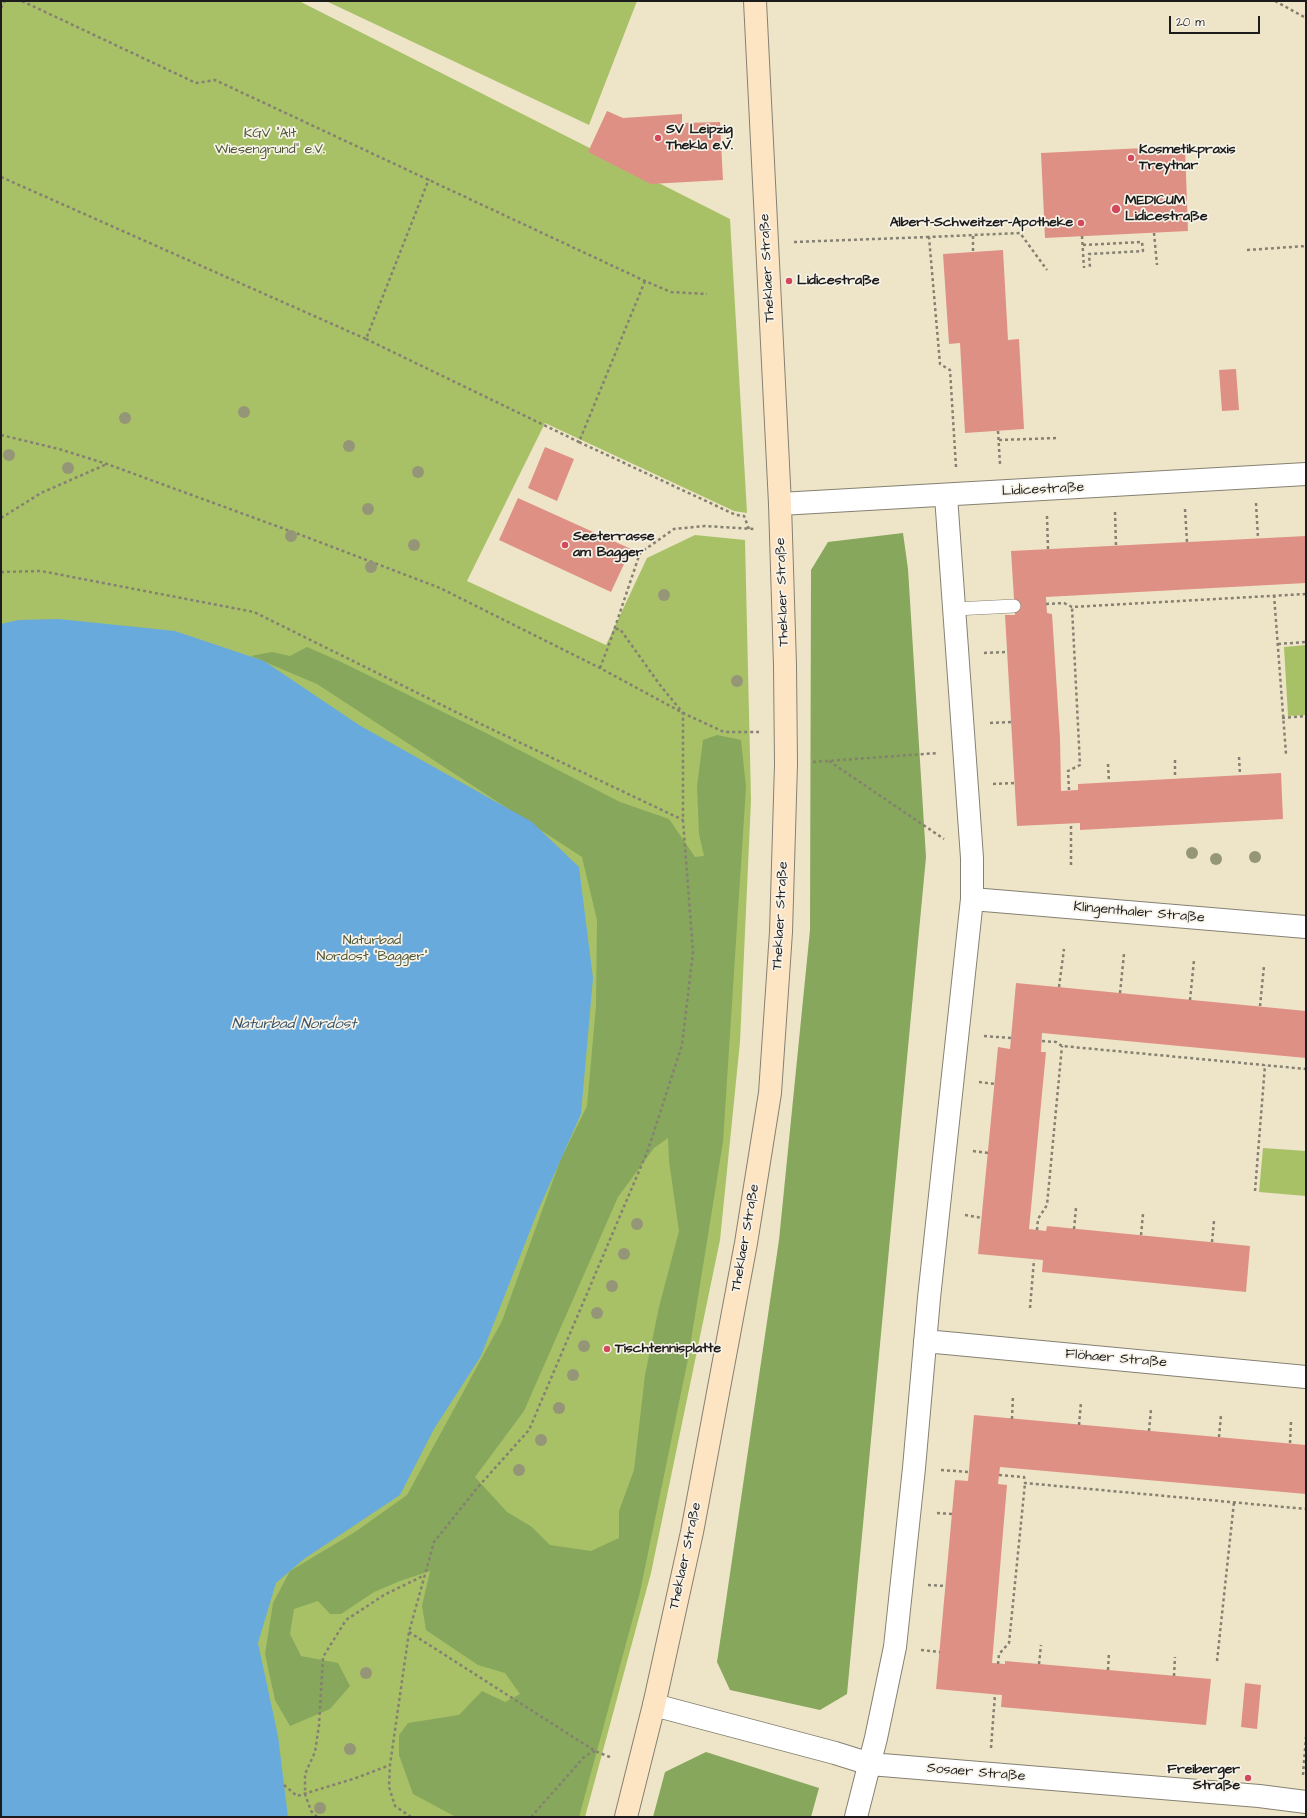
<!DOCTYPE html>
<html>
<head>
<meta charset="utf-8">
<style>
  body { margin:0 }
  #map { position:relative; width:1307px; height:1818px; overflow:hidden; background:#eee5c8; font-family:"Architects Daughter",sans-serif }
  canvas { display:block }
  .frame { position:absolute; inset:0; border:2px solid #1c1c1c; pointer-events:none }
  .scale { position:absolute; left:1169px; top:16px; width:91px; height:18px; box-sizing:border-box; border:2px solid #1c1c1c; border-top:0; padding-left:5px; font-size:12px; line-height:14px; white-space:nowrap; color:#1c1c1c; -webkit-text-stroke:3px #f7f3e8; paint-order:stroke }
</style>
</head>
<body>
<div id="map">
<canvas width="1307" height="1818"></canvas>
<div class="frame"></div>
<div class="scale">20 m</div>
</div>
<script>
const g = document.querySelector('canvas').getContext('2d');
g.lineJoin = 'round';
function fillPath(path, color) { g.fillStyle = color; g.fill(path, 'evenodd'); }
const toPath = rows => new Path2D(rows.map(r => 'M' + r).join(''));
function strokePath(path, color, width, dash) { g.strokeStyle = color; g.lineWidth = width; g.lineCap = dash ? 'butt' : 'round'; g.setLineDash(dash || []); g.stroke(path); }
function label(font, color, halo, rows, align = 'center') {
  g.font = font + ' "Architects Daughter",sans-serif'; g.lineWidth = 3.5; g.setLineDash([]); g.textBaseline = 'middle'; g.strokeStyle = halo; g.fillStyle = color; for (const [text, x, y, turn = 0] of rows) {
    g.save(); g.translate(x, y); g.rotate((+turn || 0) * Math.PI / 180); g.textAlign = isNaN(turn) ? turn : align; if (halo) g.strokeText(text, 0, 0); g.fillText(text, 0, 0); g.restore();
  }
}
fillPath(toPath([
  [1,1,299,1,730,219,747,513,734,511,545,423,467,581,606,645,647,558,695,535,745,540,751,800,740,1042,720,1240,651,1573,585,1817,1,1817],
  [326,1,637,1,589,125],
  [1306,645,1306,715,1288,716,1284,647],
  [1263,1148,1306,1151,1306,1196,1259,1192]
]), '#a8c167');
fillPath(toPath([
  [903,533,908,569,926,857,847,1694,820,1710,730,1690,717,1662,779,1240,810,930,811,570,828,542],
  [307,647,339,661,488,734,620,802,669,819,695,857,704,856,699,834,697,786,703,740,717,735,741,740,746,787,723,1142,688,1359,640,1592,579,1817,456,1817,413,1794,399,1755,399,1735,408,1723,459,1715,482,1691,505,1702,520,1694,505,1673,478,1665,426,1630,422,1606,430,1571,400,1581,374,1592,341,1614,330,1614,318,1601,294,1609,290,1634,301,1656,338,1663,350,1686,330,1709,290,1726,275,1700,265,1654,273,1603,290,1571,355,1532,407,1495,502,1321,560,1161,587,1106,596,1006,597,920,582,857,317,684,251,656,272,652,290,656],
  [668,1138,669,1161,679,1231,659,1307,645,1375,634,1470,619,1511,619,1538,591,1551,550,1545,532,1527,507,1512,475,1477,524,1411,618,1197,654,1148],
  [706,1752,819,1788,811,1817,653,1817,665,1772]
]), '#86a75c');
fillPath(toPath([
  [59,619,175,631,264,661,359,725,532,822,579,867,593,978,581,1114,537,1213,481,1356,434,1429,400,1495,304,1559,276,1583,258,1643,278,1736,288,1817,1,1817,1,624,18,620]
]), '#68aadc');
fillPath(toPath([
  [607,111,623,118,682,114,682,123,720,122,723,180,651,184,588,152],
  [1185,146,1188,231,1045,238,1041,153],
  [1003,250,1008,340,1019,339,1024,429,965,433,960,343,949,344,943,254],
  [1236,369,1239,410,1222,411,1219,370],
  [545,447,574,459,557,501,528,488],
  [518,498,631,549,611,592,499,540],
  [1306,536,1306,583,1046,597,1047,613,1052,614,1060,738,1061,791,1078,790,1078,784,1281,773,1283,819,1080,830,1080,823,1017,826,1005,615,1015,615,1011,551],
  [1016,983,1306,1011,1306,1058,1042,1033,1041,1052,1046,1052,1029,1229,1046,1231,1047,1226,1250,1246,1246,1292,1042,1272,1043,1260,978,1254,998,1047,1010,1049],
  [974,1415,1306,1445,1306,1494,1000,1467,998,1484,1007,1485,992,1663,1005,1664,1005,1661,1211,1679,1206,1725,1001,1707,1002,1695,936,1689,955,1480,968,1481],
  [1245,1683,1261,1685,1257,1729,1241,1727]
]), '#df9084');
const lane = toPath([
  [955,609,1014,606]
]);
const street = toPath([
  [780,504,1306,474],
  [972,899,1306,927],
  [925,1341,1306,1377],
  [654,1705,835,1753,870,1764,1259,1796,1306,1802],
  [856,1817,876,1738,895,1647,914,1468,929,1298,972,899,972,858,946,496]
]);
const secondary = toPath([
  [626,1817,654,1705,692,1532,746,1243,770,1093,781,932,786,764,785,665,780,504,755,1]
]);
strokePath(lane, '#858072', 14);
strokePath(street, '#858072', 24);
strokePath(secondary, '#858072', 24);
strokePath(toPath([
  [22,1,196,83,215,80,645,281,671,292,707,294],
  [1275,1,1306,18],
  [1,8,5,1],
  [1,177,366,339,429,179],
  [1154,233,1157,265],
  [973,236,973,252],
  [1082,236,1084,268],
  [794,242,929,237],
  [1083,245,1142,242,1143,251,1089,254,1090,268],
  [1247,250,1306,246],
  [645,281,579,442,736,515,744,516,749,529],
  [366,339,579,442],
  [998,431,1000,464],
  [1,435,59,449,107,464,301,535,440,588,600,668,683,713,724,732,759,732],
  [999,440,1058,438],
  [956,467,950,370,940,364,929,237,1020,233,1047,270],
  [1256,503,1258,538],
  [1185,509,1187,542],
  [1115,512,1116,546],
  [1047,516,1048,549],
  [1,518,41,493,107,464],
  [1,572,41,571,254,612,466,717,683,820],
  [1274,595,1286,754],
  [1046,604,1064,603,1072,607,1306,594],
  [1278,644,1306,642],
  [984,653,1007,652],
  [600,668,611,639,640,553,674,529,705,526,754,529],
  [1282,718,1306,716],
  [990,723,1011,722],
  [1239,757,1240,775],
  [1175,760,1175,778],
  [829,761,944,839],
  [813,762,938,753],
  [1108,764,1109,782],
  [993,784,1014,783],
  [1069,790,1068,771,1080,765,1072,607],
  [1071,865,1071,823],
  [1059,987,1064,949],
  [1120,993,1124,954],
  [1190,1000,1194,960],
  [1260,1006,1264,966],
  [984,1036,1011,1038],
  [1042,1041,1056,1042,1062,1046,1306,1069],
  [979,1082,995,1084],
  [973,1151,988,1153],
  [1255,1191,1265,1065],
  [965,1215,982,1218],
  [1074,1229,1076,1208],
  [1037,1230,1038,1219,1047,1205,1062,1046],
  [1141,1235,1143,1214],
  [1212,1242,1214,1221],
  [1030,1308,1034,1260],
  [1012,1419,1013,1395],
  [1079,1425,1081,1402],
  [1149,1431,1151,1409],
  [1219,1437,1221,1415],
  [1290,1443,1291,1422],
  [941,1470,969,1472],
  [999,1475,1024,1477,1025,1483,1306,1509],
  [937,1513,952,1514],
  [928,1585,946,1586],
  [409,1632,595,1751,612,1758],
  [921,1650,940,1652],
  [1217,1661,1234,1502],
  [998,1664,999,1654,1009,1643,1025,1483],
  [1039,1664,1041,1645],
  [1108,1670,1109,1652],
  [1174,1676,1175,1657],
  [991,1748,995,1694],
  [1303,1775,1306,1737],
  [284,1785,297,1796,356,1778,390,1765],
  [317,1817,311,1811,305,1794,305,1774,315,1752,319,1725,323,1657,346,1620,384,1595,425,1575],
  [411,1817,395,1806,389,1787,390,1765,409,1632,434,1542,478,1487,529,1430,648,1150,682,1045,693,952,683,820,683,713,660,685,620,629,614,629],
  [531,1817,585,1756,595,1751]
]), '#858072', 2.5, [3, 3]);
strokePath(lane, '#fff', 13);
strokePath(street, '#fff', 22);
strokePath(secondary, '#fde5c4', 22);
g.fillStyle = '#959678';
for (const [x, y] of [
  [244,412],
  [125,418],
  [349,446],
  [9,455],
  [68,468],
  [418,472],
  [368,509],
  [291,536],
  [414,545],
  [371,567],
  [664,595],
  [737,681],
  [1192,853],
  [1255,857],
  [1216,859],
  [637,1224],
  [624,1254],
  [612,1286],
  [597,1313],
  [584,1346],
  [573,1375],
  [559,1408],
  [541,1440],
  [519,1470],
  [366,1673],
  [350,1749],
  [320,1808]
]) { g.beginPath(); g.arc(x, y, 6, 0, 2 * Math.PI); g.fill(); }
for (const [x, y, r, color] of [
  [658,138,4,"#d1495b"],
  [1131,158,4,"#d1495b"],
  [1116,209,5,"#d1495b"],
  [1081,223,4,"#d1495b"],
  [789,281,4,"#d1495b"],
  [565,545,4,"#d1495b"],
  [607,1349,4,"#d1495b"],
  [1248,1778,4,"#d1495b"]
]) { const dot = new Path2D(); dot.arc(x, y, r, 0, 2 * Math.PI); g.fillStyle = color; g.fill(dot); strokePath(dot, '#f7f3e8', 1.5); }
label('bold 14px', '#1c1c1c', '#f7f3e8', [
  ["SV Leipzig",666,130],
  ["Thekla e.V.",666,146],
  ["Kosmetikpraxis",1139,150],
  ["Treytnar",1139,166],
  ["MEDICUM",1125,201],
  ["Lidicestraße",1125,217],
  ["Albert-Schweitzer-Apotheke",1073,223,"right"],
  ["Lidicestraße",797,281],
  ["Seeterrasse",573,537],
  ["am Bagger",573,553],
  ["Tischtennisplatte",615,1349],
  ["Freiberger",1240,1770,"right"],
  ["Straße",1240,1786,"right"]
], 'left');
label('14px', '#4d5636', '#f7f3e8', [
  ["KGV \"Alt",270,134],
  ["Wiesengrund\" e.V.",270,150],
  ["Naturbad",372,941],
  ["Nordost \"Bagger\"",372,957]
]);
label('14px', '#1c1c1c', '#f7f3e8', [
  ["Theklaer Straße",768,268,-93],
  ["Lidicestraße",1043,490,-3],
  ["Theklaer Straße",783,592,-92],
  ["Klingenthaler Straße",1139,913,5],
  ["Theklaer Straße",781,916,-87],
  ["Theklaer Straße",746,1238,-80],
  ["Flöhaer Straße",1116,1359,5],
  ["Theklaer Straße",686,1556,-78],
  ["Sosaer Straße",976,1773,5]
]);
label('italic 15px', '#3a5569', '#f7f3e8', [
  ["Naturbad Nordost",294,1025]
]);
</script>
</body>
</html>
